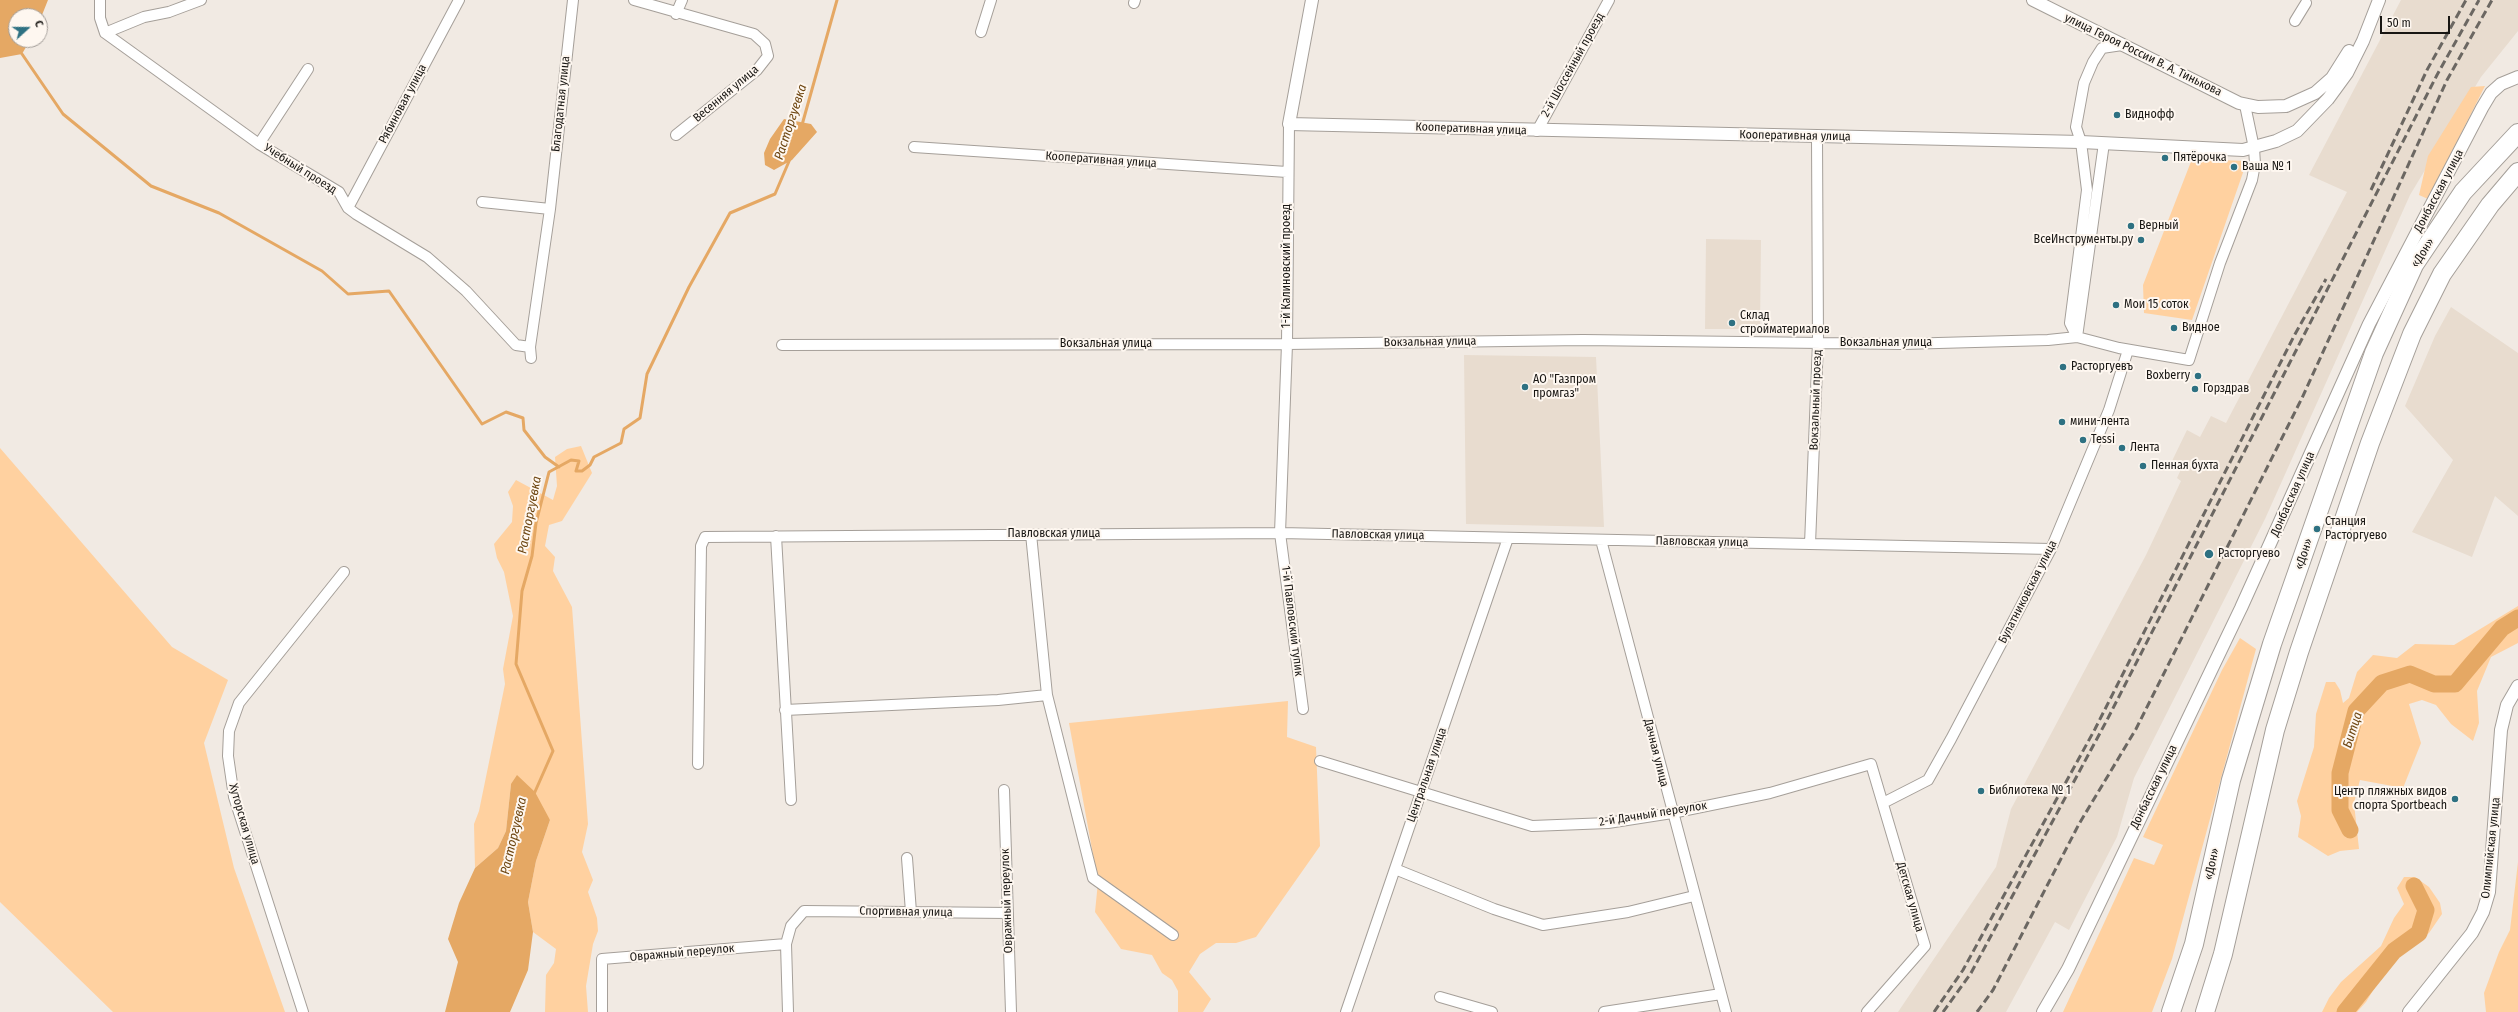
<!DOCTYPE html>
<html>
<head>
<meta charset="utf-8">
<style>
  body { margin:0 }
  #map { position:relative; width:2518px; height:1012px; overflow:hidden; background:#f1eae3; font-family:"Fira Sans Condensed",sans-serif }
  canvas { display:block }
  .north { position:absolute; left:8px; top:8px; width:40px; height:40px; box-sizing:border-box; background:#fef7f0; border:1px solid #a29d98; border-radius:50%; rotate:69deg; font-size:11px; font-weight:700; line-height:16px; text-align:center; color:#181613 }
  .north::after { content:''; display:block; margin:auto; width:14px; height:18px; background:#2e7182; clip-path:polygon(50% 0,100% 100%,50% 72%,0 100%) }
  .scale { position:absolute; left:2380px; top:16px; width:70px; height:18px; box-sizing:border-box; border:2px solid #181613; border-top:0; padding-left:5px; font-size:12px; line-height:14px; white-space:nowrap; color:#181613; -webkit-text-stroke:3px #fef7f0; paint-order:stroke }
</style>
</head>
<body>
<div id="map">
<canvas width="2518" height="1012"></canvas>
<div class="north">С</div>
<div class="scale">50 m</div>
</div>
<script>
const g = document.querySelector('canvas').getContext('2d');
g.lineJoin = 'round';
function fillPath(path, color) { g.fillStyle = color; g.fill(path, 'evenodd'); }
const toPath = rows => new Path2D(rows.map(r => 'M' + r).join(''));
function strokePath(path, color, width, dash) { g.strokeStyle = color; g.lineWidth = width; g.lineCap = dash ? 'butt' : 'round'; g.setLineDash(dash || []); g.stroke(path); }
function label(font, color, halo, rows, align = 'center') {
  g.font = font + ' "Fira Sans Condensed",sans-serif'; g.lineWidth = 4; g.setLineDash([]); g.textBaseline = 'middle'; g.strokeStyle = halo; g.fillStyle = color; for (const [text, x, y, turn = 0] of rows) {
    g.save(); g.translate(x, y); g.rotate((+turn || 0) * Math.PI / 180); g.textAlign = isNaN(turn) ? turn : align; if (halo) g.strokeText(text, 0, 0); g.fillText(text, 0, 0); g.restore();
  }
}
fillPath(toPath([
  [2401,0,2518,0,2518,31,2481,77,2410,195,2265,519,2134,778,2117,837,2069,930,2055,922,2006,1012,1898,1012,1996,867,2011,809,2146,555,2181,481,2177,478,2182,467,2172,461,2187,430,2200,437,2211,416,2226,423,2347,192,2309,175],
  [1706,239,1761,240,1760,329,1705,329],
  [2451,307,2518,353,2518,516,2495,496,2472,557,2412,532,2453,460,2405,406,2435,336],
  [1464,355,1596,357,1604,527,1466,524]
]), '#e8dccf');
fillPath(toPath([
  [2485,86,2428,199,2419,195,2428,156,2471,87],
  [2192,159,2247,161,2192,320,2144,313,2143,285],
  [581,446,592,473,562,521,549,525,545,546,555,557,553,571,572,607,588,824,582,852,593,880,588,892,597,918,598,931,593,944,586,986,588,1012,545,1012,546,975,554,963,556,949,533,932,528,902,536,861,550,820,511,784,506,831,498,848,475,868,474,824,479,811,505,684,503,669,513,616,504,572,497,558,494,544,512,522,513,506,508,492,516,480,553,500,557,486,555,457,567,449],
  [0,448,172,647,228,680,204,743,234,868,285,1012,113,1012,0,902],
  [2518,606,2518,643,2491,657,2477,691,2479,723,2473,741,2451,724,2436,705,2422,700,2409,704,2421,743,2403,788,2360,780,2354,803,2359,849,2340,851,2328,856,2298,837,2301,816,2297,801,2314,747,2316,714,2326,682,2335,682,2340,690,2343,703,2349,698,2357,672,2373,655,2397,658,2415,644,2454,645],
  [2240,638,2256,649,2172,959,2152,1012,2063,1012,2134,858,2154,865,2163,845,2143,837,2222,670],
  [1288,701,1287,737,1316,747,1320,846,1256,937,1236,943,1216,943,1200,954,1189,972,1211,999,1203,1012,1178,1012,1178,991,1172,980,1162,973,1152,955,1121,949,1095,912,1098,882,1069,723],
  [2518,862,2518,1012,2486,1012,2484,993,2499,952,2510,930],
  [2404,877,2415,877,2429,887,2440,903,2442,914,2429,933,2403,951,2385,971,2366,1002,2357,1012,2322,1012,2329,998,2341,982,2381,946,2394,918,2404,904,2397,888]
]), '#ffd1a0');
fillPath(toPath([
  [0,0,48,0,40,20,40,16,16,16,16,40,30,40,22,54,0,58],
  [784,119,811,124,817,132,792,160,774,170,765,165,764,153,770,139],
  [517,775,535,792,550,820,536,861,528,902,533,932,528,970,510,1012,445,1012,458,962,448,939,459,903,475,868,498,848,506,831,511,784]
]), '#e5a864');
strokePath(toPath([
  [22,54,63,114,151,186,219,213,322,271,348,294,389,291,482,424,506,412,523,418,524,430,545,457,559,467],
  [802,125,837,0],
  [2516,620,2518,624],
  [534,794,553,751,516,664,522,591,532,556,536,523,549,472,571,460,579,461,576,471,582,471,590,465,594,457,621,443,624,429,640,418,647,374,689,287,730,213,775,194,790,159]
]), '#e5a864', 3);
strokePath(toPath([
  [2350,830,2340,810,2340,773,2356,711,2382,683,2410,674,2434,684,2455,684,2502,628,2518,618],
  [2345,1012,2394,951,2419,933,2426,910,2414,886]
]), '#e5a864', 17);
const minor = toPath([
  [100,0,100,18,105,33,259,144,339,192,348,208,356,214,427,257,466,291,516,345,530,347],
  [634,0,754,34,765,44,768,56,757,70,676,135],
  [1134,3,1135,0],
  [676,14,682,0],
  [2295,21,2306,3],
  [981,32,991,0],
  [105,33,144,17,169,12,201,0],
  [2122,45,2102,48,2093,62,2084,83,2076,127,2081,142,2087,190,2070,323,2077,337,2119,348,2189,360,2220,263,2252,180,2255,164,2254,148,2245,105],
  [1289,124,1287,344,1280,533,1303,709],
  [1537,131,1609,0],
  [259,144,308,69],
  [914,147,1287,172],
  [482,202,550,209],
  [348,208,459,0],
  [2077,337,2104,143],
  [782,345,1287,344,1583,340,1902,344,2048,340,2077,337],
  [531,358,530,347,550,209,573,0],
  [1031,534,1047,695,1093,878,1173,935],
  [776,536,791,800],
  [1601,540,1726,1012],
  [1810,544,1818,342,1817,137],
  [785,710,998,700,1047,695],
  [1320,761,1532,826,1608,823,1672,813,1770,793,1871,764,1925,946,1867,1012],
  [698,764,701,546,705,537,1280,533,2051,549],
  [1004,790,1011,1012],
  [1883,803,1928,780,1951,739,2051,549,2109,410,2128,350],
  [907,858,911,912],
  [1395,869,1494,909,1543,925,1628,912,1694,896],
  [1440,997,1492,1012],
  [303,1012,234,797,228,756,229,731,239,703,344,572],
  [602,1012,602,959,786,944],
  [788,1012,786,944,791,926,804,911,1008,913],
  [1346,1012,1508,538],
  [1604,1012,1721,994]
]);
const tertiary = toPath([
  [1312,0,1289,124,2081,142,2243,150,2276,141,2297,131,2328,99,2347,73,2363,41,2379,0],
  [2033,0,2239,103,2258,107,2286,106,2315,93,2332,78,2349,51],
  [2043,1012,2068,969,2241,608,2369,324,2482,108,2491,93,2501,84,2518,77],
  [2409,1012,2472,933,2483,912,2489,892,2501,730,2507,705,2518,686]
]);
const motorway = toPath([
  [2171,1012,2194,944,2231,780,2272,644,2374,353,2414,265,2463,192,2518,133],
  [2205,1012,2223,954,2275,730,2299,652,2370,443,2412,334,2442,274,2490,205,2518,172]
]);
strokePath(minor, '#a59f99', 12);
strokePath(tertiary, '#a59f99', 14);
strokePath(motorway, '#a59f99', 20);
strokePath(minor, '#fff', 10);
strokePath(tertiary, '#fff', 12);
strokePath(motorway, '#fff', 18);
strokePath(toPath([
  [2371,190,2427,70,2466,0],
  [1934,1012,1963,970,2095,729,2294,336,2326,279],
  [1943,1012,1971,973,2107,720,2437,75,2479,0],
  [1977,1012,1993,990,2079,824,2136,729,2302,398,2447,80,2492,0]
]), '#6b6762', 3, [8, 4]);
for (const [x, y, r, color] of [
  [2117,115,4,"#2e7182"],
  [2165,158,4,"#2e7182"],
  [2234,167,4,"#2e7182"],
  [2131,226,4,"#2e7182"],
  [2141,240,4,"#2e7182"],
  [2116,305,4,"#2e7182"],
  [1732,323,4,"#2e7182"],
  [2174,328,4,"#2e7182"],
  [2063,367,4,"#2e7182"],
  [2198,376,4,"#2e7182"],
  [1525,387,4,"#2e7182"],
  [2195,389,4,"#2e7182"],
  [2062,422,4,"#2e7182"],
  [2083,440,4,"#2e7182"],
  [2122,448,4,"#2e7182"],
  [2143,466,4,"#2e7182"],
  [2317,529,4,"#2e7182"],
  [2209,554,5,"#2e7182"],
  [1981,791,4,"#2e7182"],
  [2455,799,4,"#2e7182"]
]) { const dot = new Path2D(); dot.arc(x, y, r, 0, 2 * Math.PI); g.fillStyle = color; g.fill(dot); strokePath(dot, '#fef7f0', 1.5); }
label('12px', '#181613', '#fef7f0', [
  ["улица Героя России В. А. Тинькова",2143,55,26],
  ["2-й Шоссейный проезд",1573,65,-61],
  ["Весенняя улица",726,94,-40],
  ["Рябиновая улица",403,104,-62],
  ["Благодатная улица",561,104,-84],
  ["Кооперативная улица",1471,129,2],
  ["Кооперативная улица",1795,136,1],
  ["Кооперативная улица",1101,160,4],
  ["Учебный проезд",300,169,32],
  ["Донбасская улица",2439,191,-62],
  ["«Дон»",2423,253,-57],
  ["1-й Калиновский проезд",1287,266,-90],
  ["Вокзальная улица",1430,342,-1],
  ["Вокзальная улица",1886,343],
  ["Вокзальная улица",1106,344],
  ["Вокзальный проезд",1816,400,-88],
  ["Донбасская улица",2293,494,-66],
  ["Павловская улица",1054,534],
  ["Павловская улица",1378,535,1],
  ["Павловская улица",1702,542,1],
  ["«Дон»",2304,554,-71],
  ["Булатниковская улица",2028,592,-63],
  ["1-й Павловский тупик",1292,621,83],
  ["Дачная улица",1656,753,76],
  ["Центральная улица",1427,775,-71],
  ["Донбасская улица",2154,787,-64],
  ["2-й Дачный переулок",1653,814,-9],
  ["Хуторская улица",244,824,74],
  ["Олимпийская улица",2491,848,-84],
  ["«Дон»",2212,864,-77],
  ["Детская улица",1910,897,74],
  ["Овражный переулок",1007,901,-92],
  ["Спортивная улица",906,912,1],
  ["Овражный переулок",682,953,-5]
]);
label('12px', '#181613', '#fef7f0', [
  ["Виднофф",2125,115],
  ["Пятёрочка",2173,158],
  ["Ваша № 1",2242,167],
  ["Верный",2139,226],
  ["ВсеИнструменты.ру",2133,240,"right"],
  ["Мои 15 соток",2124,305],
  ["Склад",1740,316],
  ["стройматериалов",1740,330],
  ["Видное",2182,328],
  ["Расторгуевъ",2071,367],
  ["Boxberry",2190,376,"right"],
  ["АО \"Газпром",1533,380],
  ["промгаз\"",1533,394],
  ["Горздрав",2203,389],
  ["мини-лента",2070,422],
  ["Tessi",2091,440],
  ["Лента",2130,448],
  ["Пенная бухта",2151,466],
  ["Станция",2325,522],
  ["Расторгуево",2325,536],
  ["Расторгуево",2218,554],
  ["Библиотека № 1",1989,791],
  ["Центр пляжных видов",2447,792,"right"],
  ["спорта Sportbeach",2447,806,"right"]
], 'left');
label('italic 13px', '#6e4611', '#fef7f0', [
  ["Расторгуевка",791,122,-72],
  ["Расторгуевка",530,515,-79],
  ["Битца",2353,730,-72],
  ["Расторгуевка",514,836,-77]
]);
</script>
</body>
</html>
